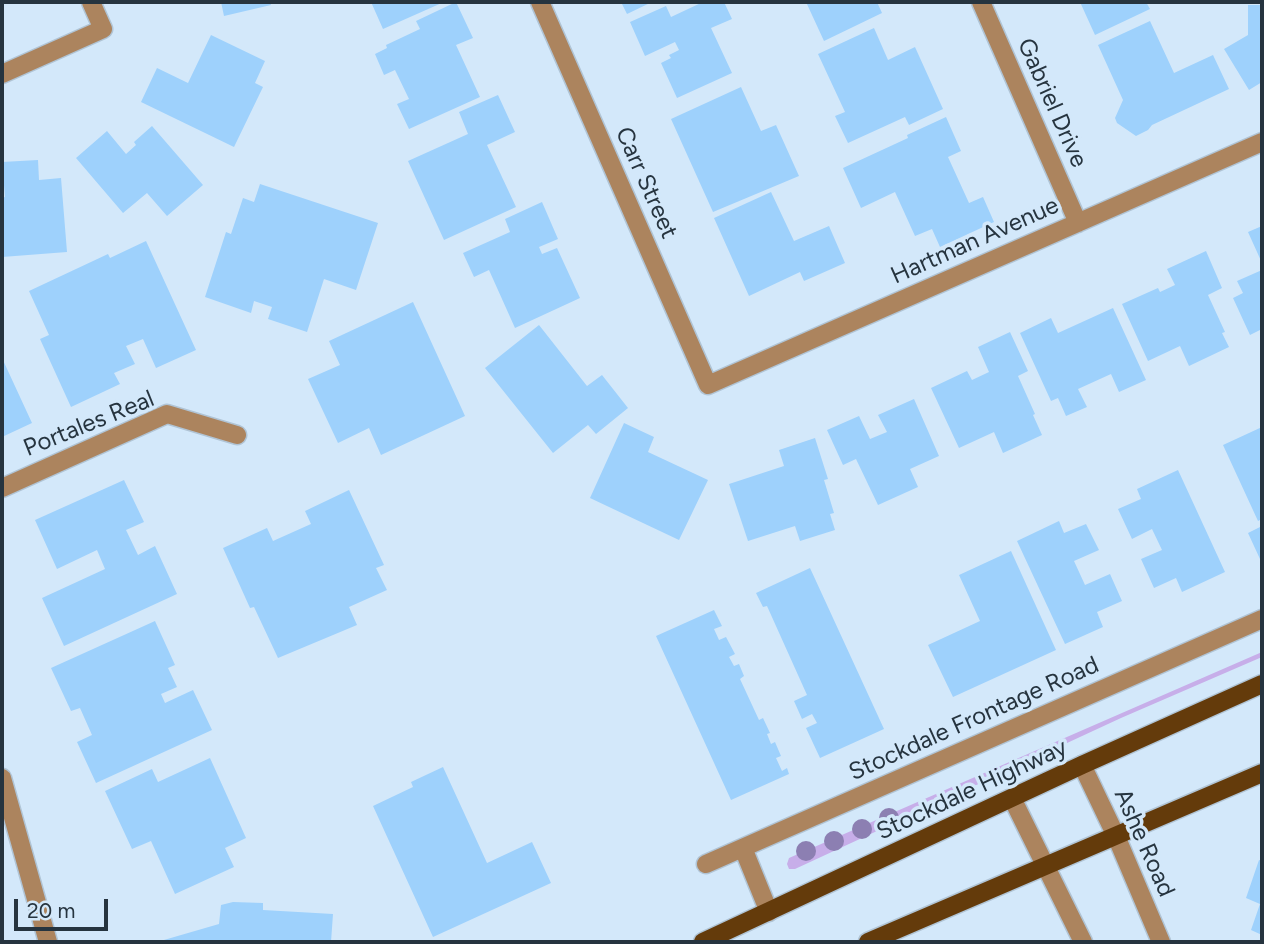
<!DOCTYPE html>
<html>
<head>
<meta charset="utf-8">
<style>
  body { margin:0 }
  #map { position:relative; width:1264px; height:944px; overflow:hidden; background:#d3e8fa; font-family:Figtree,sans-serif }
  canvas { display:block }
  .frame { position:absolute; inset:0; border:4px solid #26343f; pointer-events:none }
  .scale { position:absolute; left:14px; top:899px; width:94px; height:32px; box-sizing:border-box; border:4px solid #26343f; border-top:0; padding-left:9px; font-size:21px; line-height:24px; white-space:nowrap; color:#26343f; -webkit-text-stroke:5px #d3e8fa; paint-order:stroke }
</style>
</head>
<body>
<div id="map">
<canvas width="1264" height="944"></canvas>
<div class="frame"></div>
<div class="scale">20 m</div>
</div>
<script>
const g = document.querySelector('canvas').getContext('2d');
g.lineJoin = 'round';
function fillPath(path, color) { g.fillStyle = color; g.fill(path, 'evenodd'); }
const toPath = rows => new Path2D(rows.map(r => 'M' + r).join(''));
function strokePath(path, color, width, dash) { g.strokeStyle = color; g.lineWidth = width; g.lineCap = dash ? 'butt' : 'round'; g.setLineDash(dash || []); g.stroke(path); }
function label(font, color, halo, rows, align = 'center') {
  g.font = font + ' Figtree,sans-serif'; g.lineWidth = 7; g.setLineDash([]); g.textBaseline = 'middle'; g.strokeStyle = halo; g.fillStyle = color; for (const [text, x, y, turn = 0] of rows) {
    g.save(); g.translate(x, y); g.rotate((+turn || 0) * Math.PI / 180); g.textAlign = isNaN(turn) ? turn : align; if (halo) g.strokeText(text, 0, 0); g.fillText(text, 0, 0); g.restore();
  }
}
fillPath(toPath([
  [1262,652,1262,657,1121,718,795,869,789,869,787,864,789,858]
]), '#c7aee9');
fillPath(toPath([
  [221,2,270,2,271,5,224,16],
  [371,2,444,2,383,29],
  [456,2,473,38,456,45,480,97,409,129,397,104,409,99,395,70,384,75,375,54,387,48,386,45,420,29,416,21],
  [621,2,652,2,627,14],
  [703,2,724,2,732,19,711,28,732,73,677,98,661,63,671,58,669,55,679,50,675,42,645,56,630,22,666,6,671,17],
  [806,2,877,2,882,13,824,41],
  [1080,2,1146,2,1150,9,1095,35],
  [1248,5,1262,5,1262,82,1249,90,1224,49,1248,35],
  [1150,21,1174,73,1213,55,1229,89,1152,125,1148,130,1136,136,1117,123,1115,118,1123,100,1098,45],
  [874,28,888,60,915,47,943,109,909,125,905,117,848,143,835,116,845,112,818,54],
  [211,35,265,61,255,83,263,87,234,147,141,102,157,68,188,83],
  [741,87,761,131,776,125,799,176,713,212,671,119],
  [498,95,515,132,487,145,516,207,444,240,408,161,468,134,459,112],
  [946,117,961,151,948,157,969,203,983,197,994,222,940,247,932,229,915,236,895,192,861,208,843,168,908,138,907,135],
  [152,126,203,185,167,216,147,193,123,213,76,158,107,131,126,154,136,145,134,142],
  [38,160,39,180,61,178,67,252,2,257,2,198,5,197,2,162],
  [260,184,378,223,356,290,324,279,307,332,268,319,272,307,254,301,251,313,205,297,226,232,231,234,243,198,254,202],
  [771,192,794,241,829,226,845,263,804,281,800,272,749,296,714,218],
  [542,202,558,239,539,247,542,254,557,248,580,298,515,328,489,270,474,277,463,253,510,232,505,219],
  [1262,226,1262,263,1248,232],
  [146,241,196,350,156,368,143,339,126,346,135,364,114,373,120,384,71,407,40,339,49,335,29,291,108,254,110,258],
  [1206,251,1222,288,1208,295,1225,332,1222,333,1229,347,1189,366,1180,346,1148,361,1122,304,1158,288,1160,292,1175,285,1167,269],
  [1262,270,1262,329,1250,335,1233,298,1243,293,1237,281],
  [413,302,465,416,381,455,369,428,338,443,308,379,340,365,329,341],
  [1113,308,1146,380,1119,392,1111,374,1078,389,1087,407,1066,416,1058,398,1051,401,1020,333,1051,318,1058,333],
  [539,325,587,386,602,375,628,408,596,434,588,425,553,453,485,368],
  [1010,332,1028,371,1018,376,1035,414,1033,415,1042,435,1003,453,994,432,959,448,931,388,967,371,972,380,989,372,978,347],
  [2,358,32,423,2,437],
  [914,399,939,456,910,469,918,487,878,505,856,459,843,465,827,430,859,416,870,439,887,432,878,415],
  [624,423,654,437,648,452,708,480,679,540,590,498],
  [1262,427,1262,519,1258,521,1223,445],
  [815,438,828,479,824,480,834,513,830,514,835,530,800,541,795,526,748,541,729,484,784,466,779,450],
  [1178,470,1225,572,1182,592,1176,578,1154,588,1141,559,1162,550,1152,529,1132,539,1118,509,1141,499,1137,489],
  [124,480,144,522,126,530,138,555,155,546,177,594,64,646,42,598,105,569,97,550,57,569,35,520],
  [349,490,384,565,376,568,387,590,349,607,357,625,278,658,254,607,250,608,223,548,267,528,273,541,311,524,305,511],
  [1059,521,1064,533,1086,524,1099,550,1074,561,1085,585,1110,574,1122,601,1097,612,1103,627,1065,644,1017,541],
  [1262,526,1262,558,1260,559,1248,533],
  [1011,551,1056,650,953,697,928,645,980,621,959,575],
  [810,568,884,729,820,758,806,728,817,723,812,714,802,719,794,701,807,695,767,606,763,607,756,593],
  [714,610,722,626,714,629,719,640,726,637,735,654,729,657,734,666,739,664,744,676,740,679,759,720,763,718,770,733,767,734,771,744,775,742,781,756,776,758,782,771,787,768,789,774,731,800,656,636],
  [155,621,175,665,168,668,177,687,161,694,165,703,193,690,212,730,96,783,77,742,92,735,80,708,71,711,51,668],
  [210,758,246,838,225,848,234,867,175,894,151,841,132,849,105,791,152,769,158,782],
  [443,767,487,863,532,842,551,883,433,937,373,806,413,787,411,782],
  [1259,860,1262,861,1262,935,1251,930,1260,904,1246,898],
  [233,902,263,903,263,910,333,914,331,942,157,942,219,924,221,905]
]), '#9ed1fc');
const minor = toPath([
  [540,2,708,385,1262,142],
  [981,2,1078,223],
  [2,74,103,29,91,2],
  [2,488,167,414,237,435],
  [1082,765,1116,836,1161,942],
  [2,778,48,942],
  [1012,798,1083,942],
  [743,848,769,912],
  [706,864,1262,619]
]);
const major = toPath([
  [703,942,1082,765,1262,684],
  [868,942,1262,773]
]);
strokePath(minor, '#b0c4d5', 21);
strokePath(major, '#b0c4d5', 21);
strokePath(minor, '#ac845e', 18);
strokePath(major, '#643b0b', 18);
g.fillStyle = '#8c7fb2';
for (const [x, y] of [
  [889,818],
  [862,829],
  [834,841],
  [806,851]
]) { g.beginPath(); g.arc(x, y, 10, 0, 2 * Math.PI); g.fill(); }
label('24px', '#26343f', '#d3e8fa', [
  ["Gabriel Drive",1052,103,66],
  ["Carr Street",646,183,66],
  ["Hartman Avenue",975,241,-24],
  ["Portales Real",89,424,-22],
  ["Stockdale Frontage Road",974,719,-24],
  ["Stockdale Highway",972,790,-25],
  ["Ashe Road",1144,843,66]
]);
</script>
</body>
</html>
